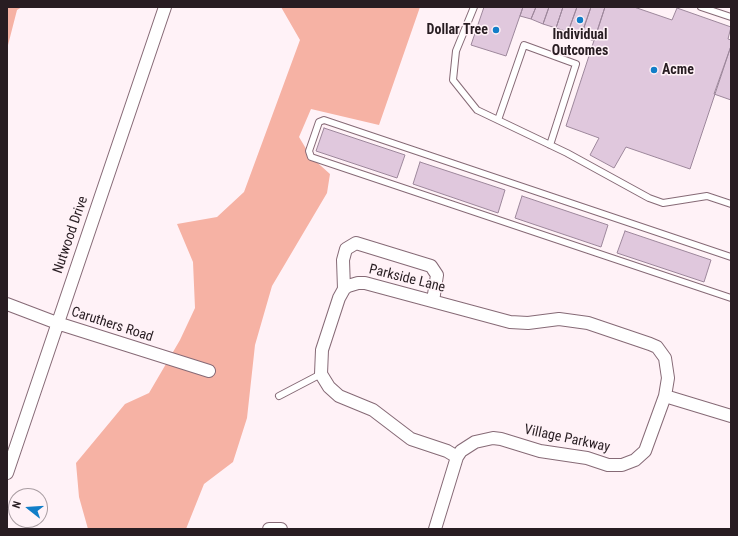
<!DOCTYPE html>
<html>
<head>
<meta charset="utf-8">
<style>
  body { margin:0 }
  #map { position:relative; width:738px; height:536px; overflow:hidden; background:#fff2f7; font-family:"Roboto Condensed",sans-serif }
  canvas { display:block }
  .frame { position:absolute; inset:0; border:8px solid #281d22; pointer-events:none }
  .north { position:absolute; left:8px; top:488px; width:40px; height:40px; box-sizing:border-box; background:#fff2f7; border:1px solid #a99da2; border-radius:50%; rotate:287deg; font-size:11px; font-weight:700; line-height:16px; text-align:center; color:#281d22 }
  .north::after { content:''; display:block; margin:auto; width:14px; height:18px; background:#127ec8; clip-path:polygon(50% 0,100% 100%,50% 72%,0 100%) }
</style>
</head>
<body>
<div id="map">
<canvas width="738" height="536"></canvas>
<div class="frame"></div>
<div class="north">N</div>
</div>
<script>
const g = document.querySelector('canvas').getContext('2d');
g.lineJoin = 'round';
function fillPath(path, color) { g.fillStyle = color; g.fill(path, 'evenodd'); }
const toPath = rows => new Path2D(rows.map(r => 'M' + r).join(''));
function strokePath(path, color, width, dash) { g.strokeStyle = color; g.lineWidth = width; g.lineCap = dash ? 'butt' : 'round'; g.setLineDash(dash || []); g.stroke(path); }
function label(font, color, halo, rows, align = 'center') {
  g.font = font + ' "Roboto Condensed",sans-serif'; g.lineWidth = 3; g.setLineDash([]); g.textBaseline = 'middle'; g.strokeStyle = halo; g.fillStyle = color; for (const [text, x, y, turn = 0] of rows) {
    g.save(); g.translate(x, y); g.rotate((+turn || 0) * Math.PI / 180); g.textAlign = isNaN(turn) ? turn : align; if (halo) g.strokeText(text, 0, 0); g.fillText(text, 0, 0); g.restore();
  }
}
fillPath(toPath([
  [7,7,22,7,17,10,7,49],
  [281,7,420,7,379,125,311,109,299,137,311,157,330,174,327,193,272,286,255,345,247,418,233,462,204,484,186,529,88,529,79,497,76,463,125,404,149,393,180,340,195,308,193,262,177,224,217,217,244,192,300,40]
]), '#f6b2a4');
const building = toPath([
  [484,7,523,7,506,56,471,45,484,7],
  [523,7,536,7,531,19,520,16,523,7],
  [536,7,549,7,543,24,531,19,536,7],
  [549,7,563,7,556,28,543,24,549,7],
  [563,7,577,7,568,32,556,28,563,7],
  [577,7,591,7,581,36,568,32,577,7],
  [591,7,605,7,594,41,581,36,591,7],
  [605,7,634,7,672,20,677,8,731,27,728,39,731,40,731,46,690,169,626,147,614,168,590,155,599,138,566,126,605,7],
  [731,46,731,100,714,94,731,46],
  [324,128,405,155,397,178,316,151,324,128],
  [420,162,505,190,498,213,413,184,420,162],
  [522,196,608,225,601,247,515,218,522,196],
  [625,231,711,260,704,282,617,253,625,231]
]);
fillPath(building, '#e0c8dd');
strokePath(building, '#9d879b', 1);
const lane = toPath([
  [474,7,456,51,453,80,477,110,567,153,649,198,663,203,707,196,731,204],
  [701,7,731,17],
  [498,120,524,45,576,64,550,145],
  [731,257,324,120,319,122,309,151,311,157,731,298],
  [279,396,321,374]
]);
const street = toPath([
  [344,289,343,260,346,249,356,243,431,266,437,275,433,301],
  [7,304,57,323,209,371],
  [665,396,731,416],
  [7,473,165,7],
  [269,529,281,529],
  [435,529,457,457,461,451,475,442,493,438,501,439,540,451,587,458,608,465,622,465,635,460,645,451,665,396,668,378,665,358,657,347,650,344,588,323,559,319,528,323,510,322,365,283,358,283,348,286,344,289,339,298,322,350,321,374,329,387,339,396,373,410,411,439,447,451,457,457]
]);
strokePath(lane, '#866a76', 8);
strokePath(street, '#866a76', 14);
strokePath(lane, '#fff', 6);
strokePath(street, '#fff', 12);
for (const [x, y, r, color] of [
  [580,20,4,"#127ec8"],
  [496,30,4,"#127ec8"],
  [654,70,4,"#127ec8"]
]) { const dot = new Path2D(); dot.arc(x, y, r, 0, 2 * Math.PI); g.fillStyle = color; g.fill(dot); strokePath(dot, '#fff2f7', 1.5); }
label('bold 14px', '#281d22', '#fff2f7', [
  ["Dollar Tree",488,30],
  ["Individual",580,35,"center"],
  ["Outcomes",580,51,"center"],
  ["Acme",662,70,"left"]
], 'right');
label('14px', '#281d22', '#fff2f7', [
  ["Nutwood Drive",71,235,-71],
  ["Parkside Lane",407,279,14],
  ["Caruthers Road",112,325,18],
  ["Village Parkway",567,439,12]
]);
</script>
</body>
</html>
